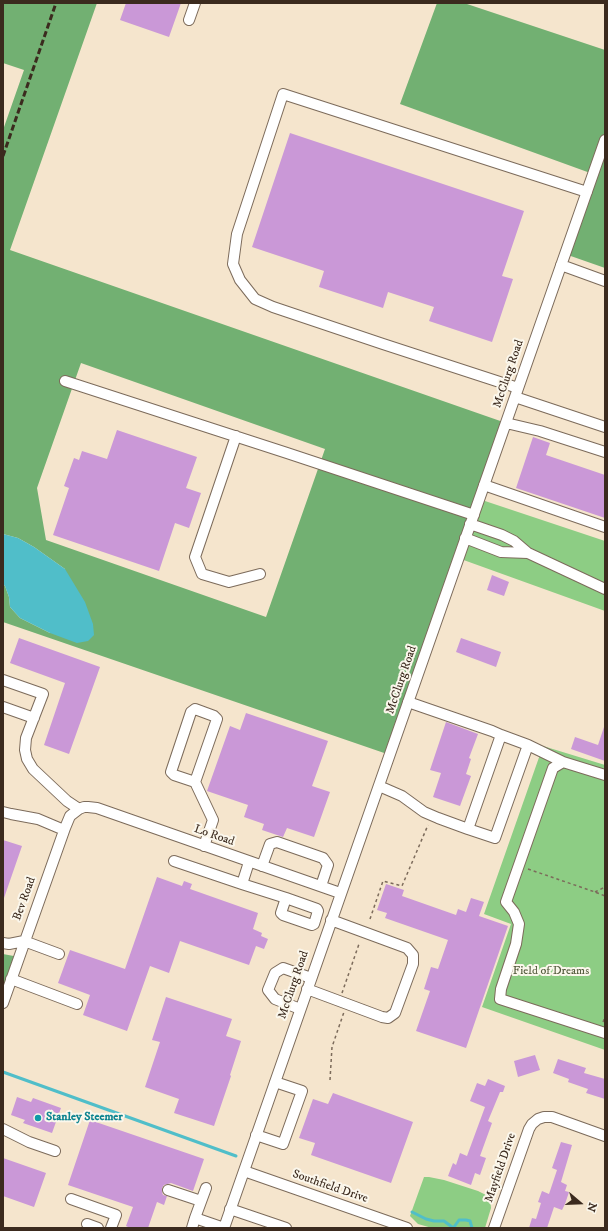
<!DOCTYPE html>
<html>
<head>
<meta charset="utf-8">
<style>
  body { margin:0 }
  #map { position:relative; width:608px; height:1231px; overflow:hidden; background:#f5e5cd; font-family:"IM FELL DW Pica",serif }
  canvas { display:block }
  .frame { position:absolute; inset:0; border:4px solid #3b2a1e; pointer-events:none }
  .north { position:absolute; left:560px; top:1183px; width:40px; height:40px; -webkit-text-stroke:3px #fbf7ec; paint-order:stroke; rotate:109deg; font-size:11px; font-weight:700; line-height:16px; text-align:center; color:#3b2a1e }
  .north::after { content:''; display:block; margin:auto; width:14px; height:18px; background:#3b2a1e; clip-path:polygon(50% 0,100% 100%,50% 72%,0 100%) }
</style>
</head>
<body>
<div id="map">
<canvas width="608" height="1231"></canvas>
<div class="frame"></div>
<div class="north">N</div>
</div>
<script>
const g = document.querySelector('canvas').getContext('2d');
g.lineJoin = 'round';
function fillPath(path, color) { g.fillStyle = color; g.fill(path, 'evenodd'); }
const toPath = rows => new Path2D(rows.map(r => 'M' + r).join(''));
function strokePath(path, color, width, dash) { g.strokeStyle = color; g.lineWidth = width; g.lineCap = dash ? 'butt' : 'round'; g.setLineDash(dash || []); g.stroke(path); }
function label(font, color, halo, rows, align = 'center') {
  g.font = font + ' "IM FELL DW Pica",serif'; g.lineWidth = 4; g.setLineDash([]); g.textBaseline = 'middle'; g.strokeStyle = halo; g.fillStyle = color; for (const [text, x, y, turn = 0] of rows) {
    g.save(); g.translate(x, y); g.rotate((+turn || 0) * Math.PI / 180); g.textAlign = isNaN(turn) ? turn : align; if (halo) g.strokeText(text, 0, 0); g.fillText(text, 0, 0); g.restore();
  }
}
fillPath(toPath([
  [479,499,605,541,605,611,458,558],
  [543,746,605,765,605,1050,482,1007,511,924,484,914],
  [424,1177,429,1177,444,1180,478,1191,490,1197,491,1208,485,1228,432,1228,418,1224,410,1216]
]), '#8dcd84');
fillPath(toPath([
  [3,3,97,3,10,250,506,423,390,755,3,622,3,584,5,586,9,597,10,607,20,618,50,633,65,569,34,547,18,538,3,534,3,130,24,70,3,63],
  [81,363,325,449,266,617,46,540,37,488],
  [437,3,464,3,605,50,605,268,565,254,593,174,400,104],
  [3,954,19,957,3,1003]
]), '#72b072');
fillPath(toPath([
  [3,534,18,538,34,547,65,569,85,602,93,624,94,635,88,641,77,643,50,633,20,618,10,607,9,597,5,586,3,584]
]), '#50bec9');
strokePath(toPath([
  [3,1072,236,1156],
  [412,1212,426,1219,434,1221,444,1221,452,1227,454,1227,459,1220,466,1220,470,1221,472,1228]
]), '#50bec9', 3);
fillPath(toPath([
  [126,3,181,3,169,37,120,20],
  [290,133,524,211,502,276,513,279,492,342,429,321,434,307,388,292,383,308,319,287,324,271,252,247],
  [117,430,197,457,186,488,201,493,189,528,175,523,159,571,53,535,69,488,64,486,74,458,79,460,82,451,107,459],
  [533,437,550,443,546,455,605,475,605,518,516,488],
  [492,575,509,582,504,596,487,590],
  [19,638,100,667,69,754,44,745,65,683,10,663],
  [461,638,501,652,496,667,456,652],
  [246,713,328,741,312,786,330,792,314,837,287,828,283,837,262,830,264,824,244,817,248,805,207,791,230,726,240,730],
  [446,722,478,734,469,758,471,759,466,774,471,776,460,806,433,797,441,773,430,770],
  [604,727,605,727,605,761,571,749,575,737,598,745],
  [3,840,22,846,4,898,3,898],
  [157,877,182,886,184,881,192,884,190,889,258,913,253,929,262,933,261,936,268,939,264,949,256,946,249,965,180,941,169,973,150,966,127,1031,83,1015,90,995,58,983,70,950,125,969],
  [386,884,404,890,402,896,456,915,458,909,466,912,471,898,484,902,479,916,508,926,466,1048,416,1031,430,991,424,989,431,967,438,969,448,940,385,918,387,913,377,910],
  [166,997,232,1019,226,1036,241,1041,230,1075,231,1076,214,1126,174,1113,179,1099,145,1087,160,1042,152,1040],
  [535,1055,540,1070,518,1077,514,1061],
  [558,1059,586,1068,584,1073,605,1079,605,1099,586,1093,588,1089,568,1082,569,1079,553,1073],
  [488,1079,505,1086,503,1092,500,1092,488,1121,492,1123,480,1156,486,1158,480,1175,475,1173,471,1185,448,1176,453,1163,456,1165,460,1153,467,1156,485,1107,470,1101,477,1083,485,1086],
  [333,1093,413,1122,391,1183,311,1155,315,1143,299,1138,313,1099,328,1104],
  [17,1097,31,1102,33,1098,61,1108,52,1133,23,1123,25,1120,11,1115],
  [90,1120,204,1159,193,1191,171,1183,164,1185,162,1188,162,1192,163,1195,167,1196,164,1205,157,1202,148,1228,130,1228,126,1226,133,1207,68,1185],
  [561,1142,572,1145,561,1182,567,1185,565,1191,569,1192,565,1204,562,1210,554,1207,547,1228,529,1228,532,1218,536,1219,541,1203,538,1202,542,1191,549,1194,557,1170,552,1168],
  [3,1158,46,1173,34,1207,3,1196]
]), '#ca98d7');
const minor = toPath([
  [189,20,195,3],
  [561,265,605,281],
  [65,381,287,453,474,515],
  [518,388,383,344,273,307,255,299,240,280,233,264,237,234,283,94,587,192],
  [515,397,605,427],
  [506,423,540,431,605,452],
  [236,436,195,557,202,574,229,582,260,574],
  [484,485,605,527],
  [470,524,502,535,514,541,528,553,605,589],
  [465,538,501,552,528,553],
  [3,680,43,694,26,738,25,750,27,759,33,769,67,801,79,809],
  [3,707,34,718],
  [528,745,563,762],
  [605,775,563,762,553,768,506,902,514,912,519,924,516,944,501,989,500,999,605,1033],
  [195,782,174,775,171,772,191,712,195,709,214,716,217,719,195,782,213,820,204,846],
  [379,786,402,796,424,812,438,818,468,829,501,735,492,731,408,702],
  [3,812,11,814,38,819,64,830],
  [468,829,495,838,528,745,501,735],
  [174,861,242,884,286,898,317,909,318,911,314,924,312,925,283,915,281,913,286,898],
  [262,866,270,844,277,842,323,858,328,865,321,886],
  [242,884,249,862],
  [3,943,9,944,24,941,59,954],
  [11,979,77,1004],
  [307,989,382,1017,388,1018,395,1013,413,964,413,955,407,948,331,920],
  [3,1003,65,828,70,816,79,809,84,807,88,807,97,808,340,893],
  [300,1009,275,999,268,990,275,973,283,968,311,978],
  [3,1129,29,1142,55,1151],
  [256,1135,283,1144,302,1091,275,1082],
  [244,1171,407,1228],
  [168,1190,201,1201],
  [71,1199,116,1215,111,1228],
  [230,1209,286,1228],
  [195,1218,206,1188],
  [87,1224,98,1228],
  [192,1228,195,1218,224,1228],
  [224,1228,605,140],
  [494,1228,529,1129,532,1124,538,1119,544,1117,552,1117,605,1136]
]);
strokePath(minor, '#7c6b5b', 12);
strokePath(toPath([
  [528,869,595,892,605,896],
  [595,892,605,887],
  [370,919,383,881,402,886,428,825],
  [342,993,359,944],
  [603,1022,605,1017],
  [330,1080,332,1047,344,1012]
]), '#7c6b5b', 1.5, [3, 3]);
strokePath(minor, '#fff', 10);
strokePath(toPath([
  [3,156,56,3]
]), '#3b2a1e', 3, [6, 3]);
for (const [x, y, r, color] of [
  [38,1118,4,"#0f9aa8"]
]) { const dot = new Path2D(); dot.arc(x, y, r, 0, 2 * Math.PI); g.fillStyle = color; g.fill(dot); strokePath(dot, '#fbf7ec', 1.5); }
label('12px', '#3b2a1e', '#fbf7ec', [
  ["McClurg Road",509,374,-71],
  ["McClurg Road",402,680,-71],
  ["Lo Road",214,836,19],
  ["Bev Road",25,899,-70],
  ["McClurg Road",294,985,-71],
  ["Mayfield Drive",501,1168,-71],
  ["Southfield Drive",330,1187,19]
]);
label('12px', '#545b3d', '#fbf7ec', [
  ["Field of Dreams",551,972]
]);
label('bold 12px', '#0d838f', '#fbf7ec', [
  ["Stanley Steemer",46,1118]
], 'left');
</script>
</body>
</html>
